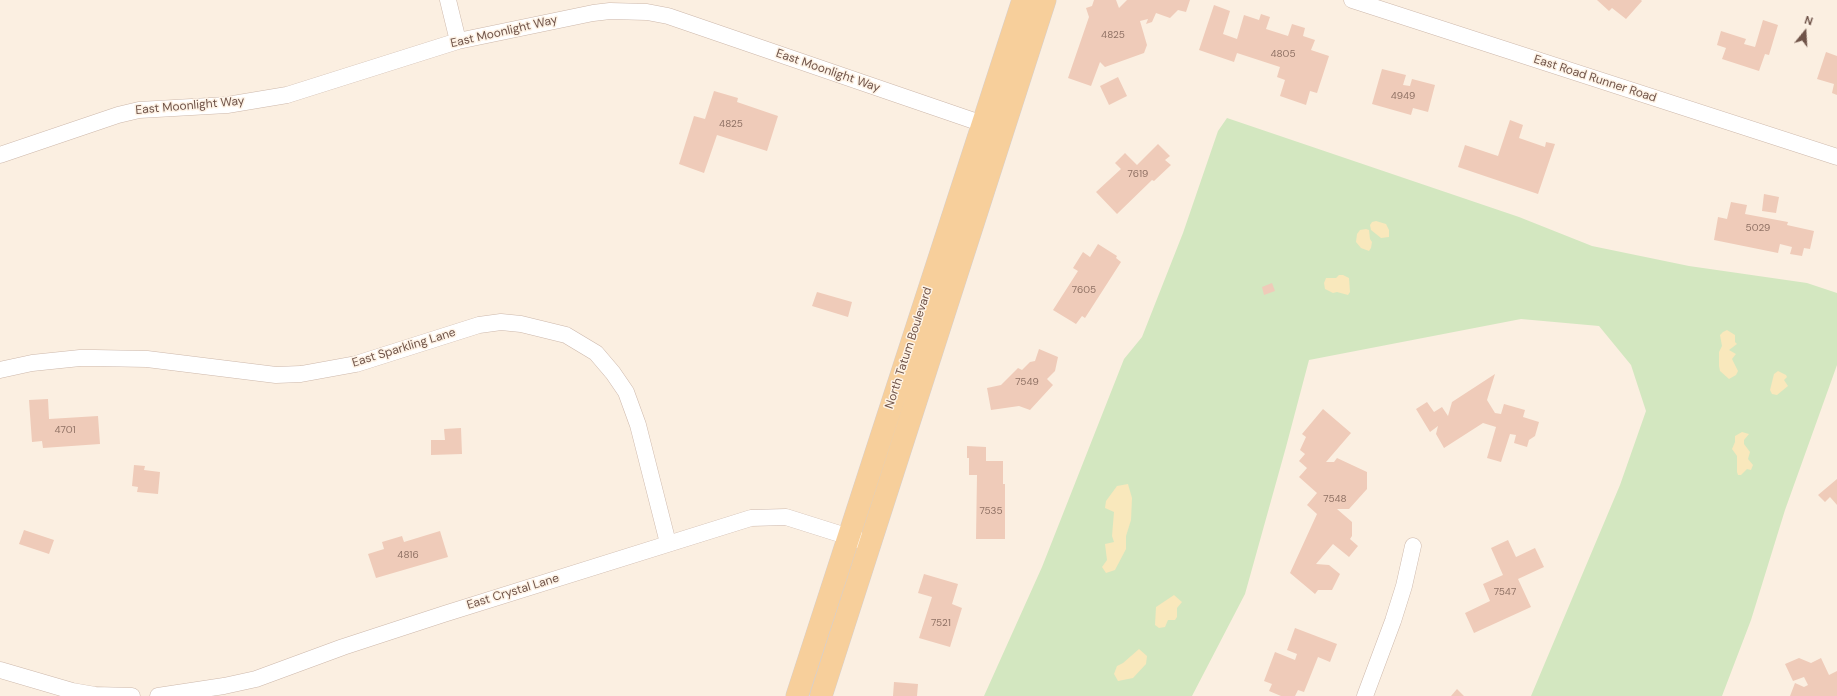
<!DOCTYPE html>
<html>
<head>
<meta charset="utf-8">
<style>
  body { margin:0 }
  #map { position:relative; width:1837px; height:696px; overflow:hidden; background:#fbefe1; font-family:"DM Sans",sans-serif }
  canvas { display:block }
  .north { position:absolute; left:1785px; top:12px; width:40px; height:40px; -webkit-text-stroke:3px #fef3e6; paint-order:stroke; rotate:18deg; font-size:11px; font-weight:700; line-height:16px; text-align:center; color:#705449 }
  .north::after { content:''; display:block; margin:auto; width:14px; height:18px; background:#705449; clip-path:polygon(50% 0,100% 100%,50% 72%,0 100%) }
</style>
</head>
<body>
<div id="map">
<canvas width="1837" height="696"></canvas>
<div class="north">N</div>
</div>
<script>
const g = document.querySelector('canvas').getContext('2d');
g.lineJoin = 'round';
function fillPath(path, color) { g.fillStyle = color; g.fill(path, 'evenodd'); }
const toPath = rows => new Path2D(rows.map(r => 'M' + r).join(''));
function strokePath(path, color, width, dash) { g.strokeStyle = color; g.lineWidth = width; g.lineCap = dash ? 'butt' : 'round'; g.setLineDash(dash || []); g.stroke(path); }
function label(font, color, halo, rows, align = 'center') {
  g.font = font + ' "DM Sans",sans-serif'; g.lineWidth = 3; g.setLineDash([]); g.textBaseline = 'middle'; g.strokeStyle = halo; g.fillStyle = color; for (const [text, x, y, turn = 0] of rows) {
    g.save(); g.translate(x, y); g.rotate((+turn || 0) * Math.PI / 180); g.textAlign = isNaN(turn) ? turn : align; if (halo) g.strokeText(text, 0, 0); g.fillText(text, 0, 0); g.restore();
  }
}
fillPath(toPath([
  [1227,118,1519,217,1592,246,1689,266,1807,283,1837,293,1837,365,1785,510,1751,620,1722,696,1531,696,1620,485,1646,411,1631,365,1599,326,1521,319,1309,360,1286,447,1245,594,1192,696,984,696,1042,567,1124,359,1142,337,1183,233,1218,131]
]), '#d3e7c0');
fillPath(toPath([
  [1376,221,1386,224,1389,230,1389,237,1381,238,1371,230,1370,225,1372,222],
  [1366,229,1369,230,1370,239,1372,242,1371,248,1369,251,1361,248,1356,242,1357,234,1360,230],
  [1339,275,1343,275,1349,278,1350,292,1348,295,1337,292,1333,293,1325,289,1324,283,1326,278,1336,278],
  [1727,330,1735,335,1735,342,1737,344,1729,350,1736,354,1732,359,1738,371,1736,375,1729,379,1720,371,1719,366,1719,352,1722,346,1720,335,1723,332],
  [1778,371,1786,375,1787,377,1784,380,1788,386,1777,395,1772,394,1770,390,1774,374],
  [1742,432,1749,434,1744,440,1744,444,1750,452,1748,459,1753,465,1751,470,1747,469,1741,475,1738,475,1737,472,1737,456,1732,449,1735,442,1735,436],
  [1128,484,1132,498,1131,520,1126,536,1126,549,1115,570,1106,573,1102,567,1107,560,1105,544,1114,542,1112,536,1114,512,1105,508,1106,501,1117,486],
  [1174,595,1182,602,1177,608,1177,617,1175,620,1168,620,1165,627,1159,628,1155,625,1156,607],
  [1139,649,1147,656,1146,664,1133,678,1118,681,1114,674,1117,666,1123,663]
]), '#f9e8bc');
fillPath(toPath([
  [1094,0,1116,0,1119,8,1127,0,1190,0,1186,12,1178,10,1170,18,1156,13,1152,22,1146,24,1148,19,1140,21,1147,45,1144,53,1105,67,1100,62,1091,86,1068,78,1089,17,1086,8,1092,6],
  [1597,0,1641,0,1642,1,1626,19,1612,8,1609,11],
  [1214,5,1230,11,1223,34,1237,39,1244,15,1259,20,1261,14,1270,17,1266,29,1288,36,1292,24,1305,28,1303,36,1315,40,1311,50,1329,56,1317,93,1310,91,1306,105,1280,96,1285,80,1277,77,1280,67,1237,53,1234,62,1199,50],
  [1763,20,1778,25,1769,55,1765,54,1759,71,1722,59,1726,48,1717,45,1721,31,1746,39,1744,44,1755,47],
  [1826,52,1837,56,1837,95,1832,93,1834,84,1817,79],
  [1382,69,1406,75,1403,85,1410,86,1412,79,1435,85,1428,112,1413,108,1411,115,1372,104],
  [1118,77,1127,96,1109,105,1100,86],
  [714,91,738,98,737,102,778,116,767,151,717,135,704,173,679,164,694,116,705,119],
  [1510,120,1523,125,1519,138,1545,147,1546,142,1555,144,1538,194,1458,167,1465,145,1498,156],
  [1158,144,1170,156,1165,160,1171,165,1154,181,1152,180,1117,214,1096,192,1121,169,1115,163,1125,153,1137,165],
  [1764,194,1779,197,1776,213,1762,211],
  [1731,202,1747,205,1745,214,1788,222,1787,225,1814,231,1810,249,1804,248,1802,256,1790,254,1792,247,1780,244,1778,253,1714,240,1718,217,1727,219],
  [1098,244,1117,256,1116,258,1121,262,1085,318,1082,316,1076,324,1053,310,1078,271,1073,268,1083,252,1090,257],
  [1272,283,1275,291,1264,295,1262,287],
  [817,292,852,302,848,317,812,306],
  [1039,349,1058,357,1055,371,1047,379,1053,385,1030,410,1019,406,991,410,987,388,1001,385,1018,368,1022,370,1030,362,1035,361],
  [1495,374,1487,400,1495,413,1501,414,1504,404,1525,410,1523,417,1539,422,1535,436,1529,440,1527,447,1514,443,1516,435,1510,434,1501,462,1487,458,1496,427,1483,423,1444,448,1436,434,1438,426,1430,432,1416,409,1427,402,1434,412,1442,407,1448,416,1452,402],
  [48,399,49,419,98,416,100,444,43,448,42,441,32,442,29,400],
  [1323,409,1351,433,1326,462,1334,462,1337,458,1367,472,1367,489,1349,509,1337,509,1352,522,1352,536,1350,539,1358,546,1349,557,1333,544,1316,564,1329,565,1340,574,1332,590,1318,590,1315,594,1290,573,1317,514,1307,505,1317,493,1299,477,1307,468,1299,461,1305,454,1300,450,1306,437,1302,434],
  [461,428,462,454,431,455,431,440,445,440,444,429],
  [967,446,986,447,986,461,1003,461,1003,484,1005,484,1005,539,976,539,977,475,969,475,969,458,967,458],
  [134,465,145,466,144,470,160,472,158,494,137,492,138,487,132,486],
  [1837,479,1837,505,1830,497,1825,502,1818,495],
  [24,530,54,540,49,554,19,544],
  [440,531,448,557,376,578,368,554,384,549,382,542,402,536,404,542],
  [1508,540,1516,557,1535,548,1544,567,1518,579,1531,607,1474,633,1465,613,1490,601,1483,584,1503,575,1491,548],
  [924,574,958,584,952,604,962,608,950,647,919,638,932,597,918,593],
  [1295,628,1337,644,1330,662,1318,657,1304,692,1298,690,1295,696,1281,696,1269,691,1272,684,1264,681,1275,652,1295,660,1297,654,1287,650],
  [1799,658,1811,663,1821,658,1829,675,1837,671,1837,696,1790,696,1795,683,1804,687,1808,685,1804,677,1793,681,1785,664],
  [894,682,918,684,917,696,893,696],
  [1457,689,1464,696,1451,696]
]), '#efcbb9');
const minor = toPath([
  [448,0,458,41],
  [1352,0,1837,157],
  [0,155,118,115,139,110,227,105,287,95,458,41,593,13,610,11,647,12,668,16,992,127],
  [0,370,32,363,80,358,95,358,147,359,276,375,301,374,356,364,479,325,501,322,521,324,566,335,596,353,613,373,626,392,638,425,668,543],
  [0,670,72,691,95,695,132,696],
  [158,696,224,686,256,679,343,647,444,614,751,518,786,517,859,540],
  [1365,696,1393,621,1404,586,1413,546]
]);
const primary = toPath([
  [797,696,1023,0],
  [821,696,1045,0]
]);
strokePath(minor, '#cdb8ab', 17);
strokePath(primary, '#d7cfcc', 23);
strokePath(minor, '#fff', 16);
strokePath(primary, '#f7cf9b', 22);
label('10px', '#907265', null, [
  ["4825",1113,35],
  ["4805",1283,54],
  ["4949",1403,96],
  ["4825",731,124],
  ["7619",1138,174],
  ["5029",1758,228],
  ["7605",1084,290],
  ["7549",1027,382],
  ["4701",65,430],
  ["7548",1335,499],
  ["7535",991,511],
  ["4816",408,555],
  ["7547",1505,592],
  ["7521",941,623]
]);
label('12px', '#705449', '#fef3e6', [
  ["East Moonlight Way",504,32,-13],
  ["East Moonlight Way",828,71,19],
  ["East Road Runner Road",1595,79,18],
  ["East Moonlight Way",190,106,-5],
  ["East Sparkling Lane",404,348,-17],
  ["North Tatum Boulevard",909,348,-72],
  ["East Crystal Lane",513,592,-17]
]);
</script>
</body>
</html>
